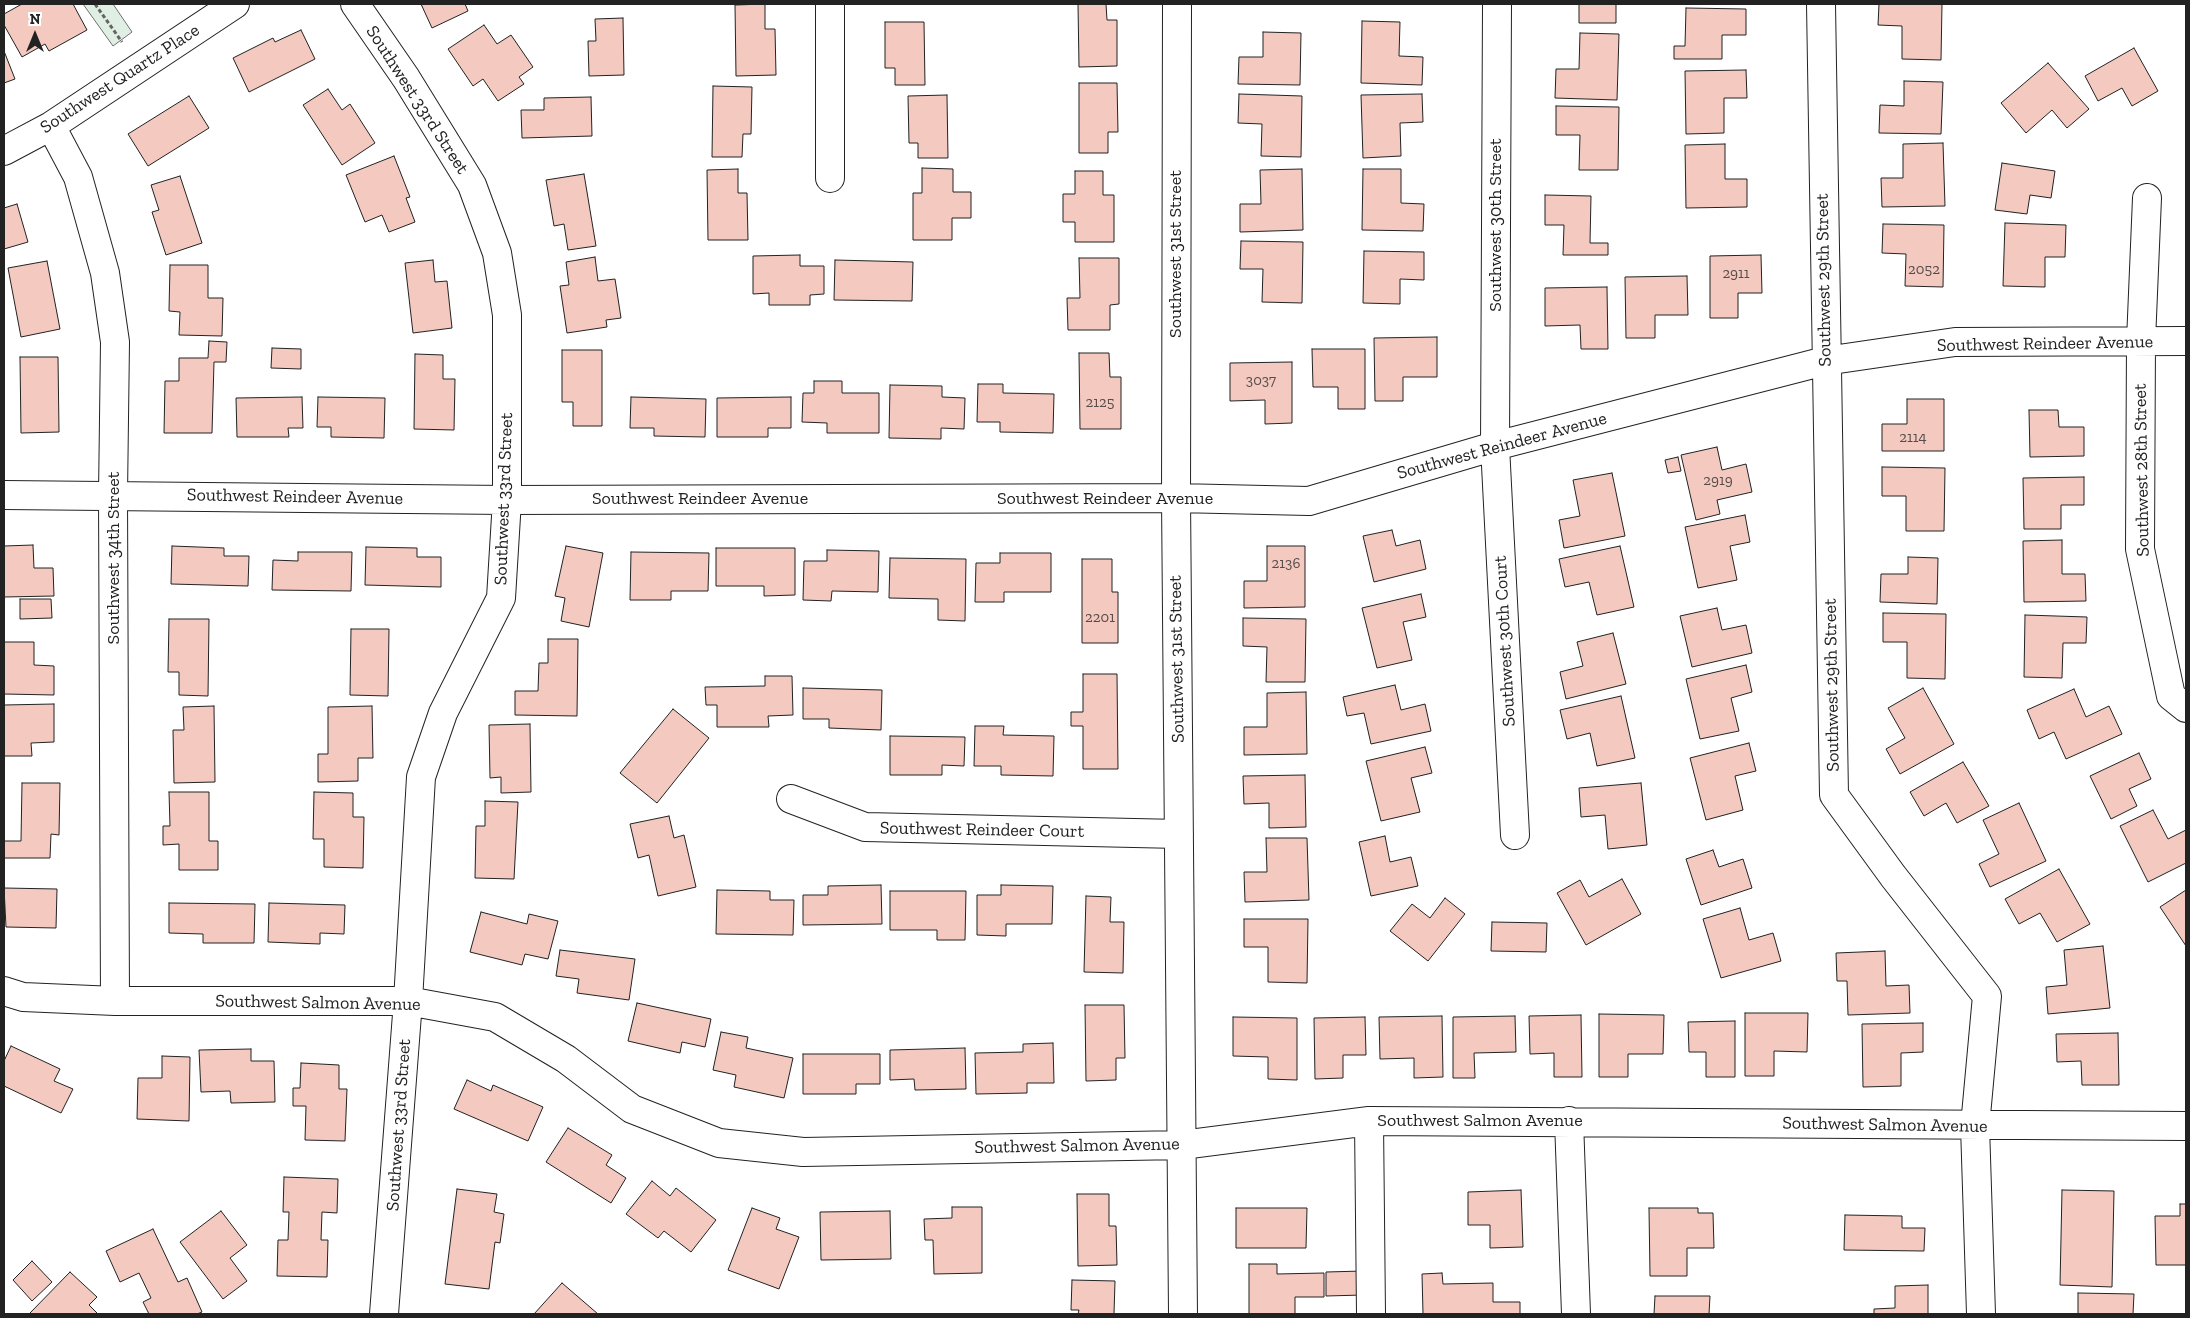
<!DOCTYPE html>
<html>
<head>
<meta charset="utf-8">
<style>
  body { margin:0 }
  #map { position:relative; width:2190px; height:1318px; overflow:hidden; background:#fff; font-family:"Zilla Slab",serif }
  canvas { display:block }
  .frame { position:absolute; inset:0; border:5px solid #222; pointer-events:none }
  .north { position:absolute; left:10px; top:10px; width:50px; height:50px; -webkit-text-stroke:4px #fff; paint-order:stroke; rotate:0deg; font-size:14px; font-weight:700; line-height:20px; text-align:center; color:#222 }
  .north::after { content:''; display:block; margin:auto; width:18px; height:22px; background:#222; clip-path:polygon(50% 0,100% 100%,50% 72%,0 100%) }
</style>
</head>
<body>
<div id="map">
<canvas width="2190" height="1318"></canvas>
<div class="frame"></div>
<div class="north">N</div>
</div>
<script>
const g = document.querySelector('canvas').getContext('2d');
g.lineJoin = 'round';
function fillPath(path, color) { g.fillStyle = color; g.fill(path, 'evenodd'); }
const toPath = rows => new Path2D(rows.map(r => 'M' + r).join(''));
function strokePath(path, color, width, dash) { g.strokeStyle = color; g.lineWidth = width; g.lineCap = dash ? 'butt' : 'round'; g.setLineDash(dash || []); g.stroke(path); }
function label(font, color, halo, rows, align = 'center') {
  g.font = font + ' "Zilla Slab",serif'; g.lineWidth = 4; g.setLineDash([]); g.textBaseline = 'middle'; g.strokeStyle = halo; g.fillStyle = color; for (const [text, x, y, turn = 0] of rows) {
    g.save(); g.translate(x, y); g.rotate((+turn || 0) * Math.PI / 180); g.textAlign = isNaN(turn) ? turn : align; if (halo) g.strokeText(text, 0, 0); g.fillText(text, 0, 0); g.restore();
  }
}
const green = toPath([
  [83,4,113,4,132,32,113,46,83,4]
]);
fillPath(green, '#e0efe3');
strokePath(green, '#6f6f6f', 1);
const building = toPath([
  [22,4,73,4,87,30,49,51,45,44,22,57,4,25,4,14,22,4],
  [421,4,465,4,468,11,432,28,421,4],
  [765,4,765,29,775,29,776,75,736,76,735,5,765,4],
  [1078,4,1106,4,1107,20,1117,20,1117,66,1079,67,1078,4],
  [1579,4,1616,4,1616,23,1579,23,1579,4],
  [1879,4,1942,4,1941,60,1902,59,1902,26,1878,25,1879,4],
  [1686,8,1746,9,1746,35,1722,35,1722,59,1674,59,1674,46,1685,46,1686,8],
  [623,18,624,75,589,76,588,41,596,41,595,19,623,18],
  [1362,21,1400,22,1399,56,1423,57,1422,85,1361,83,1362,21],
  [885,22,924,22,925,85,895,85,895,68,885,68,885,22],
  [484,25,497,44,511,35,533,67,519,77,524,84,498,101,483,79,473,86,448,49,484,25],
  [301,30,315,59,249,92,233,58,273,38,275,42,301,30],
  [1263,32,1301,33,1300,85,1238,84,1239,57,1263,57,1263,32],
  [1580,33,1619,34,1617,100,1555,98,1556,69,1579,69,1580,33],
  [2134,48,2158,91,2132,106,2122,88,2098,101,2085,76,2134,48],
  [4,51,15,79,4,83,4,51],
  [2048,63,2089,109,2067,128,2052,110,2026,133,2001,103,2048,63],
  [1746,70,1747,98,1724,98,1724,133,1686,134,1685,71,1746,70],
  [1904,81,1943,82,1941,134,1879,133,1880,105,1904,106,1904,81],
  [1079,83,1117,83,1118,132,1108,132,1108,153,1079,153,1079,83],
  [713,86,752,87,751,134,743,134,742,157,712,157,713,86],
  [328,89,342,110,350,104,375,143,342,165,303,105,328,89],
  [1239,94,1302,96,1301,157,1261,156,1262,124,1238,123,1239,94],
  [1422,94,1423,122,1400,123,1401,156,1363,158,1361,95,1422,94],
  [947,95,948,158,918,158,918,143,909,143,908,96,947,95],
  [189,96,209,128,148,166,128,134,189,96],
  [591,97,592,136,522,138,521,110,544,110,544,98,591,97],
  [1556,106,1619,107,1618,170,1579,170,1580,135,1556,135,1556,106],
  [1943,143,1945,206,1882,207,1881,178,1903,178,1903,144,1943,143],
  [1725,144,1725,179,1747,179,1747,207,1686,208,1685,145,1725,144],
  [394,156,410,197,406,198,415,222,389,232,382,215,365,222,346,175,394,156],
  [2002,163,2055,171,2051,198,2030,195,2027,214,1995,210,2002,163],
  [922,168,953,169,953,192,971,192,971,218,952,218,952,240,913,240,913,193,922,193,922,168],
  [738,169,738,193,747,193,748,240,708,240,707,170,738,169],
  [1302,169,1303,230,1240,232,1240,204,1261,204,1260,170,1302,169],
  [1363,169,1401,169,1401,203,1424,204,1423,231,1362,230,1363,169],
  [1075,171,1103,171,1103,195,1114,195,1114,242,1075,242,1075,222,1063,222,1063,194,1075,194,1075,171],
  [584,174,596,246,568,250,564,224,554,226,546,180,584,174],
  [180,176,202,243,166,255,152,212,159,210,151,185,180,176],
  [1545,195,1591,196,1590,243,1608,243,1608,255,1563,255,1564,225,1545,225,1545,195],
  [17,204,28,242,4,249,4,208,17,204],
  [2005,223,2066,225,2065,257,2045,257,2045,287,2003,286,2005,223],
  [1883,224,1944,225,1943,287,1905,286,1906,254,1882,253,1883,224],
  [1241,241,1303,242,1302,303,1262,302,1263,269,1240,269,1241,241],
  [1364,251,1424,252,1424,280,1400,279,1400,304,1363,303,1364,251],
  [800,255,800,266,824,266,824,294,810,295,810,305,769,305,769,293,753,294,753,256,800,255],
  [1761,255,1762,293,1738,293,1738,318,1710,318,1710,256,1761,255],
  [595,257,598,281,615,279,621,318,606,320,607,327,567,333,560,286,569,285,566,262,595,257],
  [1079,258,1119,258,1119,304,1110,305,1110,330,1068,330,1067,298,1080,298,1079,258],
  [433,260,435,282,447,281,452,328,413,333,405,263,433,260],
  [835,260,913,262,912,301,834,300,835,260],
  [47,261,60,329,21,337,8,268,47,261],
  [170,265,208,265,208,298,223,298,222,336,179,335,180,312,169,311,170,265],
  [1687,276,1688,315,1655,315,1655,338,1626,338,1625,277,1687,276],
  [1607,287,1608,349,1581,349,1580,325,1545,326,1545,288,1607,287],
  [1437,337,1437,377,1403,377,1403,401,1375,401,1374,338,1437,337],
  [209,341,227,342,226,362,214,362,212,433,164,433,165,381,179,381,179,358,208,358,209,341],
  [272,348,301,349,301,369,271,368,272,348],
  [1312,349,1365,349,1365,409,1338,409,1338,387,1313,387,1312,349],
  [562,350,602,350,602,426,573,426,573,402,562,402,562,350],
  [1079,353,1109,353,1110,377,1121,377,1121,429,1080,429,1079,353],
  [415,354,443,355,443,379,455,379,454,430,414,429,415,354],
  [20,357,58,357,59,432,21,433,20,357],
  [1292,362,1292,423,1265,424,1265,400,1230,401,1230,363,1292,362],
  [814,381,842,381,842,393,879,393,879,433,827,433,827,423,802,422,803,393,814,393,814,381],
  [978,384,1003,384,1003,393,1054,394,1053,433,1000,432,1000,422,977,422,978,384],
  [890,385,942,386,942,397,965,398,964,429,941,428,941,439,889,438,890,385],
  [302,397,303,428,288,428,289,437,237,437,236,398,302,397],
  [318,397,385,398,384,438,331,437,331,427,317,427,318,397],
  [631,397,706,399,705,437,654,436,654,428,630,428,631,397],
  [791,397,791,428,768,428,768,437,717,437,717,398,791,397],
  [1907,399,1944,399,1944,451,1882,451,1882,424,1907,424,1907,399],
  [2029,410,2058,410,2059,427,2084,427,2084,456,2030,457,2029,410],
  [1717,447,1722,470,1746,464,1752,492,1717,500,1720,514,1696,520,1681,455,1717,447],
  [1678,457,1681,471,1668,473,1665,460,1678,457],
  [1882,467,1945,468,1944,531,1906,531,1906,496,1882,496,1882,467],
  [1612,473,1625,536,1564,548,1559,520,1580,516,1573,480,1612,473],
  [2084,477,2084,505,2061,505,2061,529,2024,529,2023,478,2084,477],
  [1745,515,1750,542,1730,546,1737,580,1698,588,1685,527,1745,515],
  [1392,530,1396,546,1420,540,1426,569,1374,582,1363,536,1392,530],
  [2062,540,2062,574,2085,574,2086,601,2024,602,2023,541,2062,540],
  [33,545,34,568,53,568,54,596,4,597,4,546,33,545],
  [172,546,224,548,224,556,249,556,248,586,171,584,172,546],
  [566,546,603,553,589,627,561,621,565,598,555,596,566,546],
  [1267,546,1305,546,1305,607,1244,608,1244,581,1267,581,1267,546],
  [1620,546,1634,607,1597,615,1589,582,1565,587,1559,559,1620,546],
  [366,547,417,548,417,557,441,557,441,587,365,585,366,547],
  [716,548,795,548,795,595,764,596,764,586,716,586,716,548],
  [827,550,879,551,878,592,832,591,831,601,803,600,804,561,827,561,827,550],
  [298,552,352,552,351,591,272,590,273,560,298,561,298,552],
  [631,552,709,553,708,591,671,591,671,600,630,600,631,552],
  [1000,553,1051,553,1051,592,1004,592,1004,602,975,602,976,563,1000,563,1000,553],
  [1908,557,1938,558,1937,604,1880,602,1881,574,1908,574,1908,557],
  [890,558,966,559,965,621,938,620,938,599,889,598,890,558],
  [1082,559,1112,559,1112,592,1118,592,1118,643,1082,643,1082,559],
  [1421,594,1426,617,1403,622,1412,660,1377,668,1362,608,1421,594],
  [20,599,51,599,52,618,20,619,20,599],
  [1717,608,1722,630,1746,625,1752,653,1692,667,1680,616,1717,608],
  [1883,613,1946,614,1945,679,1907,678,1907,642,1883,642,1883,613],
  [2025,615,2087,617,2086,643,2063,643,2062,678,2024,677,2025,615],
  [1243,618,1306,619,1305,682,1266,682,1267,647,1243,646,1243,618],
  [169,619,209,619,208,696,179,695,179,672,168,672,169,619],
  [351,629,389,629,388,696,350,695,351,629],
  [1613,633,1626,684,1566,699,1560,672,1583,666,1577,642,1613,633],
  [548,639,578,639,577,716,515,715,515,691,538,691,539,663,548,663,548,639],
  [4,642,34,642,34,665,54,666,54,695,4,694,4,642],
  [1746,665,1752,692,1731,698,1739,731,1700,739,1686,679,1746,665],
  [1083,674,1117,674,1118,769,1083,769,1083,726,1071,726,1071,712,1083,712,1083,674],
  [765,676,792,676,793,715,768,716,769,727,717,727,717,705,706,705,705,687,765,686,765,676],
  [1395,685,1401,710,1425,704,1431,731,1371,744,1364,713,1347,716,1343,697,1395,685],
  [803,688,882,690,881,730,829,728,829,719,803,719,803,688],
  [1923,688,1954,744,1900,774,1886,749,1905,738,1888,708,1923,688],
  [2074,689,2086,717,2109,706,2122,734,2066,759,2054,732,2039,739,2027,710,2074,689],
  [1306,692,1307,754,1244,755,1244,727,1267,727,1267,693,1306,692],
  [1621,696,1635,758,1597,766,1590,733,1567,739,1560,710,1621,696],
  [54,704,54,742,31,743,32,756,4,756,4,705,54,704],
  [214,706,215,782,174,783,173,730,184,730,183,707,214,706],
  [372,706,373,758,358,758,358,781,318,782,318,754,328,754,328,707,372,706],
  [673,709,709,738,657,803,620,773,673,709],
  [530,724,531,792,501,793,501,777,490,778,489,725,530,724],
  [975,726,1004,726,1003,735,1054,736,1053,776,1001,775,1001,766,974,766,975,726],
  [890,736,965,737,964,766,942,765,942,775,890,775,890,736],
  [1749,743,1756,771,1735,776,1743,810,1706,820,1690,758,1749,743],
  [1425,747,1432,773,1411,778,1420,812,1381,821,1366,761,1425,747],
  [2139,753,2151,779,2129,789,2137,806,2111,819,2090,776,2139,753],
  [1963,762,1989,806,1957,823,1946,803,1924,816,1910,792,1963,762],
  [1305,775,1306,827,1269,828,1269,803,1244,804,1243,776,1305,775],
  [22,783,60,783,59,835,51,834,50,858,4,858,4,841,21,841,22,783],
  [1641,783,1647,845,1608,849,1605,815,1581,817,1579,788,1641,783],
  [169,792,209,792,209,841,218,841,218,870,179,870,179,844,163,845,163,826,170,826,169,792],
  [314,792,353,793,353,817,364,817,363,868,324,867,324,839,313,839,314,792],
  [485,801,518,802,514,879,475,878,476,826,485,826,485,801],
  [2019,803,2046,861,1990,887,1979,864,1999,854,1983,820,2019,803],
  [2153,810,2168,839,2186,830,2186,863,2148,882,2120,826,2153,810],
  [669,816,674,838,684,835,696,887,658,896,649,855,638,858,630,824,669,816],
  [1385,836,1390,862,1411,857,1418,886,1371,896,1359,842,1385,836],
  [1266,838,1307,838,1309,900,1245,902,1244,872,1267,872,1266,838],
  [1713,850,1719,867,1743,859,1752,888,1701,905,1686,859,1713,850],
  [2059,869,2090,924,2057,942,2040,913,2019,924,2005,899,2059,869],
  [1622,879,1641,914,1586,945,1557,893,1580,880,1589,897,1622,879],
  [881,885,882,924,803,925,803,895,828,895,828,886,881,885],
  [1001,885,1053,886,1052,924,1006,924,1006,936,977,935,977,895,1001,895,1001,885],
  [4,888,57,889,56,928,6,927,4,888],
  [717,890,770,891,770,900,794,900,793,935,716,934,717,890],
  [2186,890,2186,946,2160,907,2186,890],
  [890,891,966,891,965,940,937,940,937,930,890,930,890,891],
  [1086,896,1111,897,1110,922,1124,922,1123,973,1084,972,1086,896],
  [1445,898,1465,914,1428,961,1390,931,1412,904,1430,918,1445,898],
  [169,903,255,904,254,943,203,943,203,934,169,933,169,903],
  [269,903,345,905,344,934,320,933,320,944,268,942,269,903],
  [1740,908,1749,940,1773,933,1781,961,1721,978,1703,919,1740,908],
  [481,912,527,924,529,914,558,921,548,959,525,954,522,965,470,952,481,912],
  [1244,919,1308,919,1307,983,1268,982,1268,947,1244,947,1244,919],
  [1492,922,1547,923,1546,952,1491,951,1492,922],
  [2103,946,2110,1008,2048,1014,2046,987,2067,985,2064,950,2103,946],
  [560,950,635,959,629,1000,577,993,579,979,556,976,560,950],
  [1885,951,1886,986,1909,985,1910,1013,1848,1015,1847,981,1837,981,1836,953,1885,951],
  [637,1003,711,1019,705,1047,682,1042,680,1053,628,1041,637,1003],
  [1085,1005,1124,1005,1125,1058,1116,1058,1116,1080,1086,1081,1085,1005],
  [1745,1013,1808,1013,1807,1052,1774,1051,1774,1076,1745,1076,1745,1013],
  [1599,1014,1664,1015,1663,1054,1628,1054,1628,1077,1599,1077,1599,1014],
  [1581,1015,1582,1077,1554,1077,1554,1053,1530,1054,1529,1016,1581,1015],
  [1442,1016,1443,1077,1414,1078,1414,1058,1380,1059,1379,1017,1442,1016],
  [1515,1016,1516,1052,1474,1053,1475,1078,1453,1078,1453,1017,1515,1016],
  [1233,1017,1297,1018,1297,1080,1268,1079,1268,1057,1233,1056,1233,1017],
  [1365,1017,1366,1055,1343,1055,1343,1078,1315,1079,1314,1018,1365,1017],
  [1735,1021,1735,1077,1706,1077,1706,1052,1689,1052,1688,1022,1735,1021],
  [1923,1023,1923,1052,1901,1053,1901,1086,1863,1087,1862,1024,1923,1023],
  [721,1032,748,1037,746,1048,793,1058,784,1098,734,1087,736,1075,713,1070,721,1032],
  [2118,1033,2119,1085,2082,1085,2081,1061,2057,1062,2056,1034,2118,1033],
  [1053,1043,1054,1083,1027,1083,1027,1093,976,1094,975,1053,1023,1052,1023,1044,1053,1043],
  [11,1046,60,1069,54,1081,73,1089,61,1113,4,1086,4,1061,11,1046],
  [965,1048,966,1089,915,1090,914,1079,890,1080,890,1050,965,1048],
  [251,1049,251,1061,274,1061,275,1102,231,1103,230,1091,201,1092,199,1050,251,1049],
  [803,1054,880,1054,880,1084,856,1084,856,1094,803,1094,803,1054],
  [162,1056,190,1057,189,1121,137,1119,138,1078,162,1078,162,1056],
  [301,1063,339,1065,339,1089,347,1089,345,1141,305,1140,306,1106,293,1106,293,1088,300,1088,301,1063],
  [467,1080,491,1091,493,1085,543,1107,528,1141,454,1109,467,1080],
  [568,1128,612,1155,606,1165,626,1178,611,1203,546,1162,568,1128],
  [284,1177,338,1179,337,1213,322,1212,321,1240,328,1240,327,1277,277,1276,278,1240,288,1240,289,1212,283,1212,284,1177],
  [652,1181,670,1196,676,1188,716,1220,691,1252,664,1231,658,1238,626,1214,652,1181],
  [457,1189,497,1194,494,1212,504,1214,500,1243,495,1242,489,1289,445,1284,457,1189],
  [1521,1190,1523,1247,1490,1248,1490,1225,1468,1225,1468,1192,1521,1190],
  [2062,1190,2114,1191,2112,1287,2060,1285,2062,1190],
  [1077,1194,1109,1194,1109,1226,1116,1226,1117,1265,1078,1266,1077,1194],
  [2180,1204,2186,1204,2186,1265,2156,1265,2155,1216,2180,1216,2180,1204],
  [952,1207,982,1207,982,1273,934,1274,933,1240,925,1240,924,1219,952,1218,952,1207],
  [752,1208,780,1218,776,1229,799,1237,779,1289,728,1270,752,1208],
  [1236,1208,1307,1208,1306,1248,1236,1248,1236,1208],
  [1649,1208,1698,1208,1698,1213,1713,1213,1714,1248,1687,1248,1687,1276,1650,1276,1649,1208],
  [221,1211,247,1245,230,1258,247,1281,223,1299,180,1242,221,1211],
  [890,1211,891,1259,821,1260,820,1212,890,1211],
  [1845,1215,1902,1216,1902,1228,1925,1228,1924,1251,1844,1250,1845,1215],
  [153,1229,178,1282,187,1278,202,1312,197,1314,149,1314,143,1302,151,1298,139,1273,120,1282,106,1251,153,1229],
  [32,1261,52,1282,32,1301,13,1280,32,1261],
  [1249,1264,1277,1264,1277,1274,1324,1273,1324,1297,1295,1297,1295,1314,1249,1314,1249,1264],
  [1363,1271,1363,1295,1326,1296,1326,1272,1363,1271],
  [70,1272,97,1297,89,1305,98,1314,31,1314,30,1313,70,1272],
  [1442,1273,1443,1284,1493,1283,1493,1302,1520,1302,1520,1314,1423,1314,1422,1274,1442,1273],
  [1072,1280,1115,1281,1114,1314,1078,1314,1079,1310,1071,1310,1072,1280],
  [562,1283,598,1314,534,1314,562,1283],
  [1928,1285,1928,1314,1874,1314,1874,1309,1895,1308,1895,1286,1928,1285],
  [2078,1293,2134,1294,2133,1314,2078,1314,2078,1293],
  [1655,1296,1710,1296,1709,1314,1654,1314,1655,1296]
]);
fillPath(building, '#f3c9c0');
strokePath(building, '#222', 1);
const minor = toPath([
  [355,4,406,78,472,185,497,253,507,315,507,500,501,598,443,713,421,777,408,1001,384,1314],
  [830,4,830,178],
  [1177,4,1176,498,1183,1314],
  [1497,4,1495,446,1515,835],
  [1821,4,1834,795,1893,876,1987,996,1975,1126,1981,1314],
  [51,126,78,177,105,273,115,342,113,495,115,1001],
  [4,151,51,126,235,4],
  [2147,198,2141,341,2140,549,2171,696,2186,708],
  [4,495,507,500,1176,498,1309,501,1495,446,1825,361,1955,342,2186,341],
  [791,799,865,827,1179,834],
  [4,991,23,997,115,1001,408,1001,495,1017,566,1059,632,1109,719,1143,803,1152,1182,1145,1369,1121,2186,1126],
  [1369,1121,1371,1314],
  [1569,1121,1576,1314]
]);
strokePath(minor, '#222', 30);
strokePath(toPath([
  [95,4,122,42]
]), '#646464', 3, [4, 2.5]);
strokePath(minor, '#fff', 28);
label('15px', '#564c4a', null, [
  ["2052",1924,270],
  ["2911",1736,274],
  ["3037",1261,381],
  ["2125",1100,403],
  ["2114",1913,438],
  ["2919",1718,481],
  ["2136",1286,564],
  ["2201",1100,618]
]);
label('18px', '#222', '#fff', [
  ["Southwest Quartz Place",120,79,-33],
  ["Southwest 33rd Street",417,100,57],
  ["Southwest 30th Street",1496,225,-90],
  ["Southwest 31st Street",1176,254,-90],
  ["Southwest 29th Street",1824,280,-91],
  ["Southwest Reindeer Avenue",2045,344,-1],
  ["Southwest Reindeer Avenue",1502,446,-15],
  ["Southwest 28th Street",2142,470,-91],
  ["Southwest Reindeer Avenue",295,497,1],
  ["Southwest 33rd Street",504,499,-88],
  ["Southwest Reindeer Avenue",700,499],
  ["Southwest Reindeer Avenue",1105,499],
  ["Southwest 34th Street",114,558,-90],
  ["Southwest 30th Court",1505,641,-93],
  ["Southwest 31st Street",1177,659,-91],
  ["Southwest 29th Street",1832,685,-91],
  ["Southwest Reindeer Court",982,830,1],
  ["Southwest Salmon Avenue",318,1003,1],
  ["Southwest Salmon Avenue",1480,1121],
  ["Southwest 33rd Street",399,1125,-86],
  ["Southwest Salmon Avenue",1885,1125,1],
  ["Southwest Salmon Avenue",1077,1146,-1]
]);
</script>
</body>
</html>
